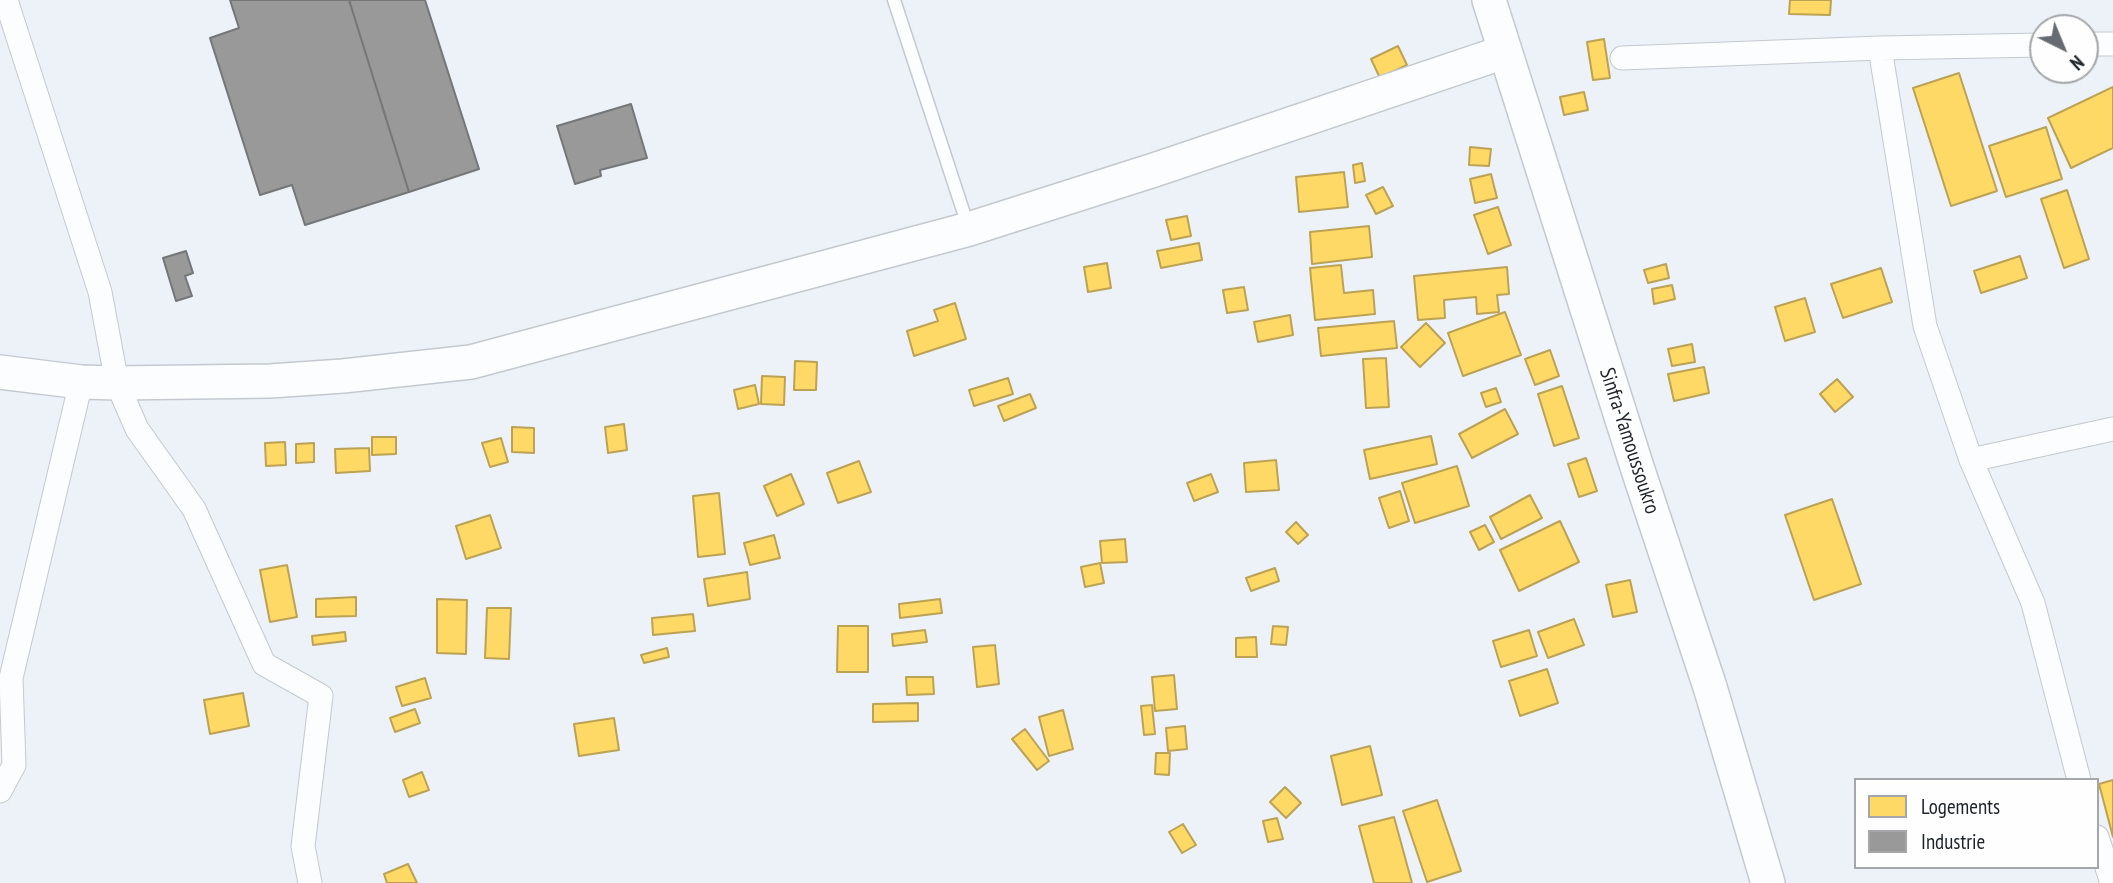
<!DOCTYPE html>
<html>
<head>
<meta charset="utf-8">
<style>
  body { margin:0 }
  #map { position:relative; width:2113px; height:883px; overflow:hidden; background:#edf2f8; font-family:"PT Sans Narrow",sans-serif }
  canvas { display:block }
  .legend { position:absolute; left:1854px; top:778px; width:245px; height:91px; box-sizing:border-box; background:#fefefe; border:2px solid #a4a6a9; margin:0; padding:9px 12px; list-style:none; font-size:21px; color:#1d2329 }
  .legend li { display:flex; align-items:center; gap:14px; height:35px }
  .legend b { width:35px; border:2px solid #a4a6a9 }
  .north { position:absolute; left:2029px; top:14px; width:70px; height:70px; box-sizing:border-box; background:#fefefe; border:2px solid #a4a6a9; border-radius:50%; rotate:137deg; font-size:19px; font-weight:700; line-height:28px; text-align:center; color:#1d2329 }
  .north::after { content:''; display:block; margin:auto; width:24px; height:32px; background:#666b71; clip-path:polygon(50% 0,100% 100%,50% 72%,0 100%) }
</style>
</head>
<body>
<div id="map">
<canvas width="2113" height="883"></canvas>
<ul class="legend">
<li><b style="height:19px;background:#ffd966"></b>Logements</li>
<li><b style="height:19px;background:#999"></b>Industrie</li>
</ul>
<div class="north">N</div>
</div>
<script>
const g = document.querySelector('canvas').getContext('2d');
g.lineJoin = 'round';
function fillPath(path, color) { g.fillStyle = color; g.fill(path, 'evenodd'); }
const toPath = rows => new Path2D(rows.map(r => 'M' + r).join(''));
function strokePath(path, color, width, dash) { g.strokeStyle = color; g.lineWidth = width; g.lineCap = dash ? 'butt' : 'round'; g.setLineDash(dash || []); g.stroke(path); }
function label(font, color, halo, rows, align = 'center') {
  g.font = font + ' "PT Sans Narrow",sans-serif'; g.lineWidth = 7; g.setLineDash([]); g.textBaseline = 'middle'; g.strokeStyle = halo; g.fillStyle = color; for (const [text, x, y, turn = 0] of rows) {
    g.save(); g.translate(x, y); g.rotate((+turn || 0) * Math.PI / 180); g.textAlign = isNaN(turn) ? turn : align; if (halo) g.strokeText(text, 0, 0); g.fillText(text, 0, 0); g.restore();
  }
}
const homes = toPath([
  [1790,0,1831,0,1830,15,1789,14,1790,0],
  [1604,39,1610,78,1593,80,1587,42,1604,39],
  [1398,46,1407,65,1380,78,1371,59,1398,46],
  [1959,73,1997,191,1951,206,1913,88,1959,73],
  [2113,87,2113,148,2071,168,2048,118,2113,87],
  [1584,92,1588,110,1564,115,1560,97,1584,92],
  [2046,127,2062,179,2006,197,1989,146,2046,127],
  [1470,147,1491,149,1489,166,1469,165,1470,147],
  [1362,163,1365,181,1355,183,1353,165,1362,163],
  [1344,172,1348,207,1299,212,1296,177,1344,172],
  [1491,174,1497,198,1475,203,1470,179,1491,174],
  [1383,187,1393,206,1376,214,1366,195,1383,187],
  [2067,190,2089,259,2064,268,2041,199,2067,190],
  [1498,207,1511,245,1488,254,1474,215,1498,207],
  [1187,216,1191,236,1171,240,1166,220,1187,216],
  [1369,226,1372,257,1312,264,1310,232,1369,226],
  [1199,243,1202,260,1161,268,1157,251,1199,243],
  [2020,256,2027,278,1981,293,1974,271,2020,256],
  [1107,263,1111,288,1088,292,1084,267,1107,263],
  [1666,264,1669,278,1648,283,1644,270,1666,264],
  [1341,265,1344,293,1373,290,1375,314,1315,320,1310,268,1341,265],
  [1507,267,1509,294,1497,295,1499,312,1477,314,1476,297,1444,300,1445,318,1418,320,1414,276,1507,267],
  [1881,268,1892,302,1843,318,1831,284,1881,268],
  [1672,285,1675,299,1654,304,1652,289,1672,285],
  [1244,287,1248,310,1227,313,1223,290,1244,287],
  [1805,298,1815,332,1785,341,1775,307,1805,298],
  [955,303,966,339,914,356,907,331,938,321,934,310,955,303],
  [1505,312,1521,355,1463,376,1448,333,1505,312],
  [1290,315,1293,335,1258,342,1254,322,1290,315],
  [1394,321,1397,348,1321,356,1318,328,1394,321],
  [1426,323,1445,343,1420,367,1401,347,1426,323],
  [1692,344,1695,362,1672,366,1668,349,1692,344],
  [1550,350,1559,376,1535,385,1525,359,1550,350],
  [1386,358,1389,407,1366,408,1363,359,1386,358],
  [795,361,817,362,816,390,794,390,795,361],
  [1704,367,1709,393,1674,401,1668,374,1704,367],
  [762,376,785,377,784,405,761,404,762,376],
  [1008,378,1013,394,974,406,969,390,1008,378],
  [1837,379,1853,397,1835,412,1820,394,1837,379],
  [755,385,759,404,738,409,734,390,755,385],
  [1562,386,1579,438,1554,446,1538,394,1562,386],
  [1496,388,1501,402,1486,407,1481,393,1496,388],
  [1030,394,1036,408,1004,421,998,406,1030,394],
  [1505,409,1518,434,1472,458,1459,434,1505,409],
  [624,424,627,450,608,453,605,427,624,424],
  [512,427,534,428,534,453,512,452,512,427],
  [1431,436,1437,464,1370,479,1364,450,1431,436],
  [372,437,396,437,396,454,372,455,372,437],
  [501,438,508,462,490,467,482,443,501,438],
  [285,442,286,465,266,466,265,443,285,442],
  [314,443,314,462,296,463,296,444,314,443],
  [369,448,370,471,336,473,335,449,369,448],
  [1586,458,1597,491,1579,497,1568,464,1586,458],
  [1276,460,1279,490,1246,492,1244,463,1276,460],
  [859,461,871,492,838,503,827,473,859,461],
  [1457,466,1469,506,1415,523,1402,483,1457,466],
  [791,474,804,504,777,516,764,486,791,474],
  [1211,474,1218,492,1194,501,1187,483,1211,474],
  [1400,491,1409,521,1389,528,1379,498,1400,491],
  [719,493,725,554,698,557,693,496,719,493],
  [1530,495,1542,518,1501,539,1490,517,1530,495],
  [1832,499,1861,584,1814,600,1785,515,1832,499],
  [490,515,501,548,466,559,456,526,490,515],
  [1560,521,1579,562,1519,591,1500,550,1560,521],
  [1296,522,1308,535,1298,544,1286,532,1296,522],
  [1485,525,1494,542,1479,550,1470,532,1485,525],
  [774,535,780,558,750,565,744,543,774,535],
  [1125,539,1127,562,1102,563,1100,541,1125,539],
  [1100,563,1104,583,1085,587,1081,567,1100,563],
  [287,565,297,617,270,622,260,570,287,565],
  [1275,568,1279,581,1251,591,1246,578,1275,568],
  [747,572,750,599,708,606,704,579,747,572],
  [1630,580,1637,612,1613,617,1606,585,1630,580],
  [356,597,356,616,316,617,316,599,356,597],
  [437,599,467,600,466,654,437,653,437,599],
  [940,599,942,613,900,618,899,604,940,599],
  [487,608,511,608,509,659,485,658,487,608],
  [693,614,695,631,653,635,652,618,693,614],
  [1574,619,1584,645,1548,658,1538,632,1574,619],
  [838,626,868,626,868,672,837,672,838,626],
  [1273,626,1288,627,1286,645,1271,644,1273,626],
  [925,630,927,642,893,646,892,634,925,630],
  [1529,630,1537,656,1501,667,1493,641,1529,630],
  [345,632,346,641,313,645,312,636,345,632],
  [1256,637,1257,657,1236,657,1236,638,1256,637],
  [995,645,999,684,977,687,973,647,995,645],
  [667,648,669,657,644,663,641,655,667,648],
  [1547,669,1558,703,1520,716,1509,681,1547,669],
  [1174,675,1177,709,1155,711,1152,677,1174,675],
  [906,677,933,677,934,694,907,695,906,677],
  [425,678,431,698,402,706,396,687,425,678],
  [243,693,249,726,210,734,204,700,243,693],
  [918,703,918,721,873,722,873,704,918,703],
  [1152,705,1155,734,1144,735,1141,706,1152,705],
  [415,709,420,723,395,732,390,718,415,709],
  [1063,710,1073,749,1049,756,1039,717,1063,710],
  [614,718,619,750,579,756,574,724,614,718],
  [1185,726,1187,749,1168,751,1166,728,1185,726],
  [1025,729,1049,761,1037,770,1012,739,1025,729],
  [1370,746,1382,795,1342,805,1331,756,1370,746],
  [1156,753,1170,753,1169,775,1155,774,1156,753],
  [422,772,429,790,409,797,403,780,422,772],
  [2113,780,2113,837,2099,784,2113,780],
  [1285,787,1301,803,1286,818,1270,802,1285,787],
  [1437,800,1461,871,1427,882,1403,811,1437,800],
  [1394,817,1412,883,1374,883,1359,826,1394,817],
  [1277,818,1283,839,1268,842,1263,821,1277,818],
  [1183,824,1196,845,1182,853,1169,832,1183,824],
  [408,864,417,883,387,883,384,874,408,864]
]);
fillPath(homes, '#ffd966');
strokePath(homes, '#bba254', 2);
const industry = toPath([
  [230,0,349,0,409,192,305,225,292,185,260,195,210,38,239,28,230,0],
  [349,0,425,0,479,169,409,192,349,0],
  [631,104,647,158,600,170,601,176,575,184,557,126,631,104],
  [186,251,193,273,185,276,192,296,176,301,163,258,186,251]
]);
fillPath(industry, '#999');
strokePath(industry, '#747677', 2);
const lane = toPath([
  [894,0,969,229]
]);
const street = toPath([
  [6,0,100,292,117,383,137,429,194,509,264,664,321,696,303,846,310,883],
  [2085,44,2113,44],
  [1880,48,1925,326,1971,460,2033,603,2079,780],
  [1622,58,1880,48,2043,45],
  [1971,460,2113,429],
  [0,791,14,765,11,678,81,382],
  [2097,837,2112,883]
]);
const secondary = toPath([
  [1489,0,1638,470,1710,687,1768,883],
  [0,372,81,382,117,383,270,381,343,376,471,362,969,229,1154,170,1504,52]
]);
strokePath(lane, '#c4c9cf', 15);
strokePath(street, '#c4c9cf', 25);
strokePath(secondary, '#c4c9cf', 36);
strokePath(lane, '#fcfdfe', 12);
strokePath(street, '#fcfdfe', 23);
strokePath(secondary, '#fcfdfe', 33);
label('21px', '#1d2329', '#fefefe', [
  ["Sinfra-Yamoussoukro",1629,441,72]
]);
</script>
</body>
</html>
